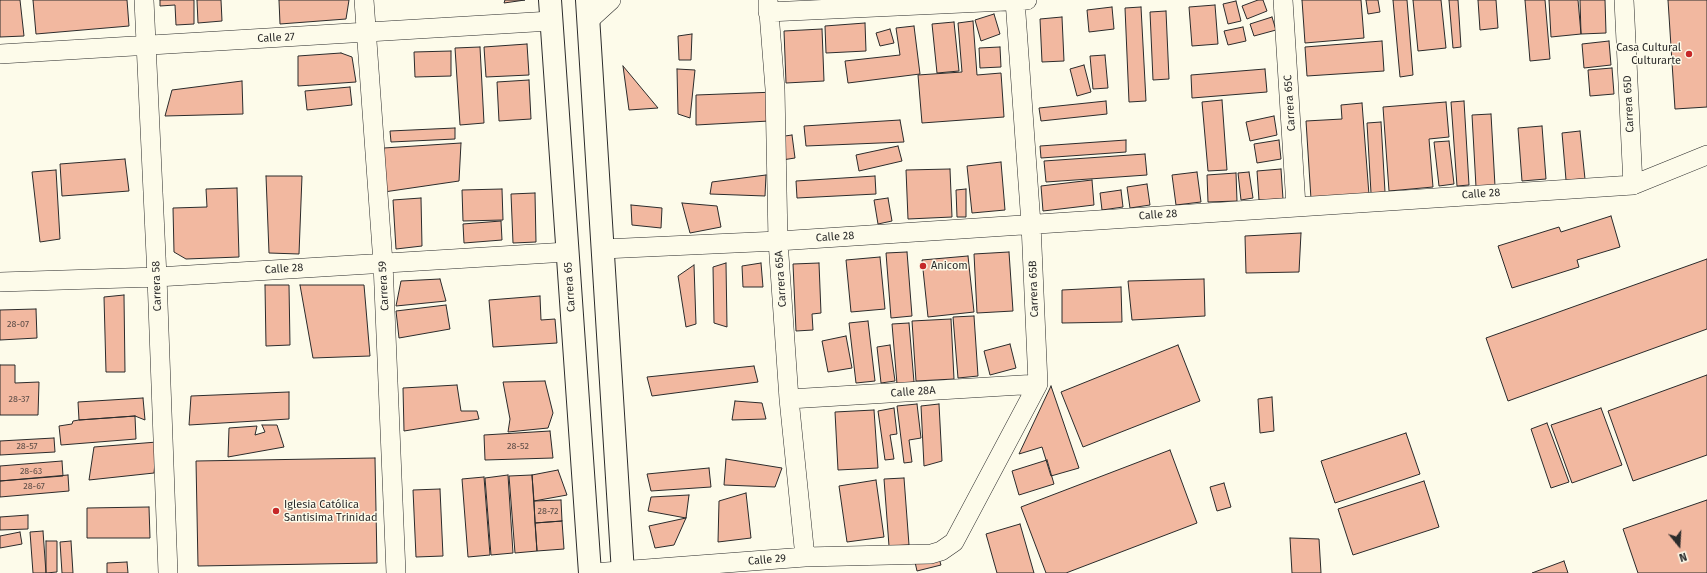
<!DOCTYPE html>
<html>
<head>
<meta charset="utf-8">
<style>
  body { margin:0 }
  #map { position:relative; width:1707px; height:573px; overflow:hidden; background:#fdfbea; font-family:"Fira Sans",sans-serif }
  canvas { display:block }
  .north { position:absolute; left:1659px; top:525px; width:40px; height:40px; -webkit-text-stroke:3px #fdfbea; paint-order:stroke; rotate:162deg; font-size:11px; font-weight:700; line-height:16px; text-align:center; color:#2b2b2b }
  .north::after { content:''; display:block; margin:auto; width:14px; height:18px; background:#2b2b2b; clip-path:polygon(50% 0,100% 100%,50% 72%,0 100%) }
</style>
</head>
<body>
<div id="map">
<canvas width="1707" height="573"></canvas>
<div class="north">N</div>
</div>
<script>
const g = document.querySelector('canvas').getContext('2d');
g.lineJoin = 'round';
function fillPath(path, color) { g.fillStyle = color; g.fill(path, 'evenodd'); }
const toPath = rows => new Path2D(rows.map(r => 'M' + r).join(''));
function strokePath(path, color, width, dash) { g.strokeStyle = color; g.lineWidth = width; g.lineCap = dash ? 'butt' : 'round'; g.setLineDash(dash || []); g.stroke(path); }
function label(font, color, halo, rows, align = 'center') {
  g.font = font + ' "Fira Sans",sans-serif'; g.lineWidth = 3; g.setLineDash([]); g.textBaseline = 'middle'; g.strokeStyle = halo; g.fillStyle = color; for (const [text, x, y, turn = 0] of rows) {
    g.save(); g.translate(x, y); g.rotate((+turn || 0) * Math.PI / 180); g.textAlign = isNaN(turn) ? turn : align; if (halo) g.strokeText(text, 0, 0); g.fillText(text, 0, 0); g.restore();
  }
}
const building = toPath([
  [0,0,20,0,24,36,0,37,0,0],
  [33,0,127,0,129,26,36,34,33,0],
  [160,0,194,0,194,24,176,25,175,5,160,6,160,0],
  [197,0,221,0,222,21,198,23,197,0],
  [279,0,349,0,346,19,280,24,279,0],
  [505,0,525,0,504,3,505,0],
  [1258,0,1263,0,1267,11,1247,19,1242,6,1258,0],
  [1302,0,1361,0,1364,38,1305,43,1302,0],
  [1366,0,1378,0,1380,12,1368,14,1366,0],
  [1393,0,1407,0,1413,75,1400,77,1393,0],
  [1413,0,1441,0,1446,48,1418,51,1413,0],
  [1449,0,1458,0,1461,47,1453,48,1449,0],
  [1478,0,1496,0,1498,28,1480,30,1478,0],
  [1525,0,1545,0,1550,59,1530,61,1525,0],
  [1549,0,1578,0,1581,34,1551,37,1549,0],
  [1580,0,1605,0,1606,33,1581,34,1580,0],
  [1668,0,1707,0,1707,107,1675,109,1668,0],
  [1236,1,1241,21,1228,24,1223,4,1236,1],
  [1215,5,1218,44,1192,46,1189,7,1215,5],
  [1112,7,1114,29,1089,32,1087,10,1112,7],
  [1141,7,1146,101,1129,102,1125,8,1141,7],
  [1166,11,1169,79,1153,80,1150,12,1166,11],
  [994,14,1000,34,981,41,975,20,994,14],
  [1062,17,1064,61,1042,62,1040,19,1062,17],
  [1272,17,1276,30,1254,36,1250,24,1272,17],
  [973,21,977,75,1001,73,1004,117,922,123,918,75,962,72,958,23,973,21],
  [954,22,959,71,937,73,932,24,954,22],
  [865,23,866,51,826,53,825,26,865,23],
  [914,26,920,74,848,83,845,61,900,55,896,28,914,26],
  [1243,27,1246,41,1228,45,1224,31,1243,27],
  [822,29,824,81,786,83,784,31,822,29],
  [890,29,894,43,880,46,876,33,890,29],
  [692,34,691,60,679,60,678,36,692,34],
  [1382,41,1384,71,1307,76,1305,47,1382,41],
  [1609,41,1611,65,1584,68,1582,44,1609,41],
  [527,44,529,75,486,77,484,47,527,44],
  [480,47,484,123,460,125,455,48,480,47],
  [1000,47,1001,67,980,68,979,48,1000,47],
  [451,51,451,76,415,77,414,52,451,51],
  [341,53,352,57,356,82,298,86,298,56,341,53],
  [1105,55,1108,88,1093,89,1090,56,1105,55],
  [1084,65,1091,92,1077,96,1070,69,1084,65],
  [623,66,658,108,629,110,623,66],
  [1612,68,1614,94,1590,96,1588,70,1612,68],
  [677,69,695,70,690,118,678,114,677,69],
  [1265,69,1267,92,1192,98,1191,75,1265,69],
  [529,80,531,119,499,121,497,82,529,80],
  [242,81,243,114,165,116,172,90,242,81],
  [350,87,352,105,307,110,305,91,350,87],
  [776,92,769,121,696,125,696,95,776,92],
  [1222,100,1227,170,1208,171,1202,102,1222,100],
  [1106,101,1107,114,1041,121,1039,108,1106,101],
  [1464,101,1469,185,1457,186,1451,102,1464,101],
  [1446,102,1449,137,1429,139,1433,187,1389,191,1383,107,1446,102],
  [1362,103,1369,195,1311,199,1306,121,1342,119,1341,105,1362,103],
  [1491,114,1495,186,1476,187,1472,115,1491,114],
  [1274,116,1277,135,1250,141,1246,122,1274,116],
  [900,120,904,142,806,146,804,126,900,120],
  [1381,122,1385,192,1371,193,1367,123,1381,122],
  [1542,126,1546,179,1522,181,1518,128,1542,126],
  [455,128,455,139,391,142,390,131,455,128],
  [1580,131,1585,179,1566,180,1562,133,1580,131],
  [792,135,795,158,782,160,778,137,792,135],
  [1126,140,1126,152,1041,158,1040,146,1126,140],
  [1279,140,1281,159,1257,163,1254,144,1279,140],
  [1449,141,1454,184,1439,186,1434,142,1449,141],
  [461,143,459,181,384,192,384,148,461,143],
  [898,146,902,161,859,171,856,155,898,146],
  [1145,154,1147,175,1046,182,1044,161,1145,154],
  [125,159,129,191,62,196,60,164,125,159],
  [1001,162,1005,210,972,213,967,166,1001,162],
  [950,169,952,217,908,219,906,170,950,169],
  [1281,169,1283,199,1259,200,1257,171,1281,169],
  [56,170,60,239,40,242,32,172,56,170],
  [1197,172,1201,202,1176,205,1172,175,1197,172],
  [1249,172,1253,198,1241,200,1238,173,1249,172],
  [1236,173,1237,201,1208,202,1207,175,1236,173],
  [766,175,765,196,710,194,712,182,766,175],
  [266,176,302,176,299,254,269,253,266,176],
  [875,176,876,194,797,198,796,181,875,176],
  [1092,180,1094,205,1043,211,1041,186,1092,180],
  [1147,184,1150,205,1130,208,1127,187,1147,184],
  [237,188,239,257,186,259,174,252,173,208,207,207,206,189,237,188],
  [502,189,503,220,463,221,462,190,502,189],
  [966,189,966,217,957,217,956,190,966,189],
  [1121,190,1123,207,1102,210,1100,193,1121,190],
  [535,193,536,242,513,243,511,194,535,193],
  [421,198,422,246,396,249,393,200,421,198],
  [888,198,892,221,878,224,874,200,888,198],
  [682,203,717,206,721,227,690,233,682,203],
  [631,205,662,208,661,228,632,225,631,205],
  [1611,216,1620,247,1577,260,1579,267,1512,288,1498,246,1559,227,1561,232,1611,216],
  [501,221,502,240,464,243,463,224,501,221],
  [1301,233,1299,272,1246,273,1245,236,1301,233],
  [907,252,912,316,891,318,886,253,907,252],
  [1009,252,1013,311,977,313,974,254,1009,252],
  [968,256,974,312,928,317,922,260,968,256],
  [880,257,885,309,851,312,846,260,880,257],
  [1707,259,1707,329,1508,401,1486,338,1707,259],
  [726,263,727,327,714,323,713,267,726,263],
  [761,263,763,287,743,287,742,266,761,263],
  [819,263,821,313,812,314,813,330,796,331,793,264,819,263],
  [694,265,696,324,686,327,678,276,694,265],
  [440,279,446,301,396,306,401,281,440,279],
  [1204,279,1205,316,1132,320,1128,281,1204,279],
  [265,285,289,285,290,345,266,346,265,285],
  [300,285,364,285,370,356,313,358,300,285],
  [1121,287,1122,322,1062,323,1062,290,1121,287],
  [124,295,125,372,106,372,104,297,124,295],
  [540,296,541,320,555,319,557,343,493,347,489,300,540,296],
  [446,305,450,329,399,338,396,311,446,305],
  [36,309,37,338,0,340,0,310,36,309],
  [974,316,978,376,958,378,953,317,974,316],
  [951,319,954,379,916,381,912,321,951,319],
  [868,321,875,381,856,383,849,323,868,321],
  [909,323,914,382,897,384,892,324,909,323],
  [846,336,852,368,828,372,822,341,846,336],
  [1010,344,1016,368,990,375,984,351,1010,344],
  [890,345,895,381,881,383,877,347,890,345],
  [1178,345,1200,401,1083,447,1061,392,1178,345],
  [0,365,15,365,15,383,39,382,38,415,0,415,0,365],
  [754,366,758,382,652,396,647,377,754,366],
  [1707,375,1707,455,1633,481,1608,411,1707,375],
  [545,381,553,413,548,428,508,432,510,419,503,382,545,381],
  [457,385,461,411,477,411,479,419,404,431,403,388,457,385],
  [1051,386,1079,468,1051,476,1042,447,1019,454,1051,386],
  [289,392,289,419,189,425,191,396,289,392],
  [1272,397,1274,431,1260,433,1258,399,1272,397],
  [143,398,145,420,135,416,79,420,78,402,143,398],
  [735,401,762,403,766,419,732,420,735,401],
  [917,404,921,438,909,440,912,462,904,463,897,406,917,404],
  [939,404,942,461,924,466,921,406,939,404],
  [894,408,897,434,890,435,894,459,885,460,878,411,894,408],
  [1601,408,1622,465,1572,483,1551,425,1601,408],
  [874,410,878,468,838,470,835,412,874,410],
  [135,416,136,439,61,445,59,426,72,424,73,421,79,420,135,416],
  [1547,423,1569,482,1551,488,1531,429,1547,423],
  [262,425,277,425,284,447,228,457,229,428,257,426,255,435,265,432,262,425],
  [550,431,553,458,485,460,484,435,550,431],
  [1406,433,1420,474,1335,503,1321,461,1406,433],
  [54,438,55,452,0,455,0,441,54,438],
  [157,442,154,473,89,480,94,447,157,442],
  [1170,450,1197,523,1066,573,1046,573,1021,507,1170,450],
  [375,458,377,563,198,566,196,461,375,458],
  [726,459,782,468,775,487,724,485,726,459],
  [1047,460,1054,484,1019,495,1012,471,1047,460],
  [62,461,63,476,0,481,0,466,62,461],
  [709,468,711,487,651,491,647,474,709,468],
  [558,470,567,495,534,501,532,475,558,470],
  [68,475,69,491,0,497,0,481,68,475],
  [508,475,513,553,491,555,485,478,508,475],
  [532,475,537,551,515,553,509,476,532,475],
  [484,477,490,555,468,557,462,479,484,477],
  [904,478,909,545,889,546,884,479,904,478],
  [876,480,884,537,847,542,839,486,876,480],
  [1424,481,1439,527,1353,555,1338,509,1424,481],
  [1224,483,1231,507,1217,511,1210,487,1224,483],
  [440,489,443,556,416,557,413,490,440,489],
  [746,493,751,538,718,542,719,501,746,493],
  [689,495,686,518,648,511,651,497,689,495],
  [561,500,562,521,535,523,534,501,561,500],
  [1707,500,1707,573,1638,573,1623,529,1707,500],
  [149,507,150,538,87,538,87,508,149,507],
  [28,515,28,529,0,530,0,517,28,515],
  [686,518,674,545,655,548,649,526,686,518],
  [562,521,564,549,537,551,535,523,562,521],
  [1020,524,1034,573,997,573,986,534,1020,524],
  [43,531,46,573,33,573,30,532,43,531],
  [20,532,22,544,0,548,0,536,20,532],
  [1290,538,1319,539,1321,573,1292,573,1290,538],
  [46,541,57,541,57,572,46,573,46,541],
  [71,541,73,573,62,573,60,542,71,541],
  [938,555,941,565,917,571,915,562,938,555],
  [1564,561,1568,573,1532,573,1564,561],
  [127,562,128,573,107,573,107,563,127,562]
]);
fillPath(building, '#f2b8a0');
strokePath(building, '#2b2b2b', 1);
const street = toPath([
  [144,0,157,277,168,573],
  [364,0,383,263,396,573],
  [768,0,775,89,778,241,789,399,805,557],
  [768,0,768,12,1027,0],
  [1283,0,1296,206],
  [1624,0,1633,185],
  [588,21,611,0],
  [0,54,551,21],
  [603,249,778,241,1633,185,1707,155],
  [0,282,157,277,567,252],
  [789,399,1038,384],
  [593,573,805,557,931,554,941,551,954,542,1038,384,1031,224,1015,0]
]);
const secondary = toPath([
  [550,0,590,573],
  [587,0,623,573]
]);
strokePath(street, '#2b2b2b', 20);
strokePath(secondary, '#2b2b2b', 24);
strokePath(street, '#fdfbea', 19);
strokePath(secondary, '#fdfbea', 22);
for (const [x, y, r, color] of [
  [1689,54,4,"#c62828"],
  [923,266,4,"#c62828"],
  [276,511,4,"#c62828"]
]) { const dot = new Path2D(); dot.arc(x, y, r, 0, 2 * Math.PI); g.fillStyle = color; g.fill(dot); strokePath(dot, '#fdfbea', 1.5); }
label('9px', '#5d4e48', null, [
  ["28-07",18,324],
  ["28-37",19,399],
  ["28-57",27,446],
  ["28-52",518,446],
  ["28-63",31,471],
  ["28-67",34,486],
  ["28-72",548,511]
]);
label('11px', '#2b2b2b', '#fdfbea', [
  ["Calle 27",276,38,-3],
  ["Carrera 65C",1290,103,-94],
  ["Carrera 65D",1629,104,-93],
  ["Calle 28",1481,194,-4],
  ["Calle 28",1158,215,-4],
  ["Calle 28",835,237,-4],
  ["Calle 28",284,269,-4],
  ["Carrera 65A",781,279,-94],
  ["Carrera 58",157,286,-92],
  ["Carrera 59",384,286,-93],
  ["Carrera 65",570,287,-94],
  ["Carrera 65B",1034,289,-92],
  ["Calle 28A",913,392,-4],
  ["Calle 29",767,560,-5]
]);
label('11px', '#2b2b2b', '#fdfbea', [
  ["Casa Cultural",1681,48,"right"],
  ["Culturarte",1681,61,"right"],
  ["Anicom",931,266],
  ["Iglesia Católica",284,505],
  ["Santisima Trinidad",284,518]
], 'left');
</script>
</body>
</html>
